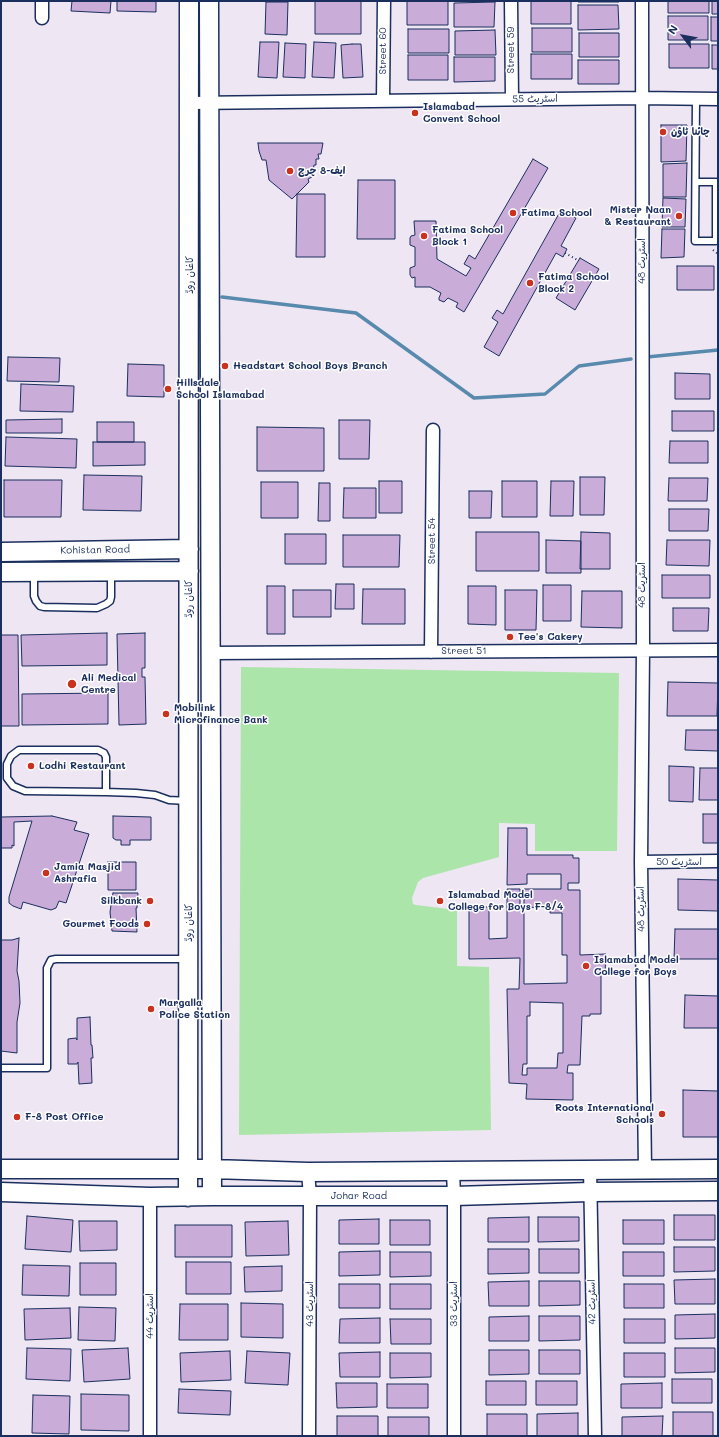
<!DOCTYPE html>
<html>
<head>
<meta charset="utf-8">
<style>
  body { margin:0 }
  #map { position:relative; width:719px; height:1437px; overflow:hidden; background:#efe6f3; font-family:Mali,sans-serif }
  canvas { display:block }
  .frame { position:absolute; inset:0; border:2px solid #1b2f5e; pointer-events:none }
  .north { position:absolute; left:663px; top:16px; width:40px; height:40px; -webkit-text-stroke:3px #fff; paint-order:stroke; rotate:302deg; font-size:11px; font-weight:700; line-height:16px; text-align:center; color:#1b2f5e }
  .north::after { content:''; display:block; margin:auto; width:14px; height:18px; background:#1b2f5e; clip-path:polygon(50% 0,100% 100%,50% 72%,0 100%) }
</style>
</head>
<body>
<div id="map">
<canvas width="719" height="1437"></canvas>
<div class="frame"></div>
<div class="north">N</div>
</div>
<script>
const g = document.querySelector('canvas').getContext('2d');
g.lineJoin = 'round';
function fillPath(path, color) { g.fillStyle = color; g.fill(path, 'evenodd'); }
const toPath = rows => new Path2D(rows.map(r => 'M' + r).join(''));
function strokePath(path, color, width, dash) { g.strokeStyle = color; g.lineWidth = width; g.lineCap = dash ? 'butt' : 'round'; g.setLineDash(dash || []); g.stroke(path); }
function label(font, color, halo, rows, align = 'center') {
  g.font = font + ' Mali,"Playpen Sans Arabic",sans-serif'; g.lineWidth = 3; g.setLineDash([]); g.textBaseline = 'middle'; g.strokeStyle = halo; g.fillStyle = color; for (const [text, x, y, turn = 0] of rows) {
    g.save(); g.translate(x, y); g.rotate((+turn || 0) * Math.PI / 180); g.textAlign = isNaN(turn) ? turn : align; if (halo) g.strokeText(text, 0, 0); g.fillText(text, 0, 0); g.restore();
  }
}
fillPath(toPath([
  [241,667,619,673,617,851,535,851,535,824,499,823,499,857,423,878,418,882,412,898,413,904,416,905,457,910,457,966,489,967,491,1130,239,1135]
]), '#ace5aa');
strokePath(toPath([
  [222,297,356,313,474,398,545,394,579,366,631,359],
  [647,357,718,350]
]), '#588aad', 3.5);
const building = toPath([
  [72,1,111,1,110,13,71,11,72,1],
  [117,1,156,1,156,12,117,11,117,1],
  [315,1,361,1,361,34,315,34,315,1],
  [407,1,448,1,448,25,407,25,407,1],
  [531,1,571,1,571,24,531,24,531,1],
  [578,1,619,1,619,2,578,2,578,1],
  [668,1,709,1,709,13,668,13,668,1],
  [712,1,718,1,718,14,712,14,712,1],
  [266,2,288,2,287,35,265,34,266,2],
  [495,2,494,27,454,27,454,3,495,2],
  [578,5,618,5,619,29,578,30,578,5],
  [668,16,708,16,708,40,668,40,668,16],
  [711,17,718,17,718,41,711,41,711,17],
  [532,28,572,28,572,52,532,52,532,28],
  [408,29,449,29,449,53,408,53,408,29],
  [495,30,496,55,455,55,455,31,495,30],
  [579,33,619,33,619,57,579,57,579,33],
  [260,42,279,42,277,78,258,77,260,42],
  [314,42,336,43,334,78,312,77,314,42],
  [285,43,306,44,305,78,283,77,285,43],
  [352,44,361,44,363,77,343,78,341,45,352,44],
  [669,44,709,44,709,68,669,68,669,44],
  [712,45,718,45,718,69,712,69,712,45],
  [531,54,572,54,572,79,531,79,531,54],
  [408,55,448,55,448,80,408,80,408,55],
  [454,57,495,57,495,81,454,82,454,57],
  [578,60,619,60,619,84,578,84,578,60],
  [661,125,687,125,686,161,661,162,661,125],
  [258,143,323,143,321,154,318,154,319,159,316,159,316,165,314,165,313,171,311,171,312,177,308,179,309,182,292,199,269,180,266,160,262,160,259,151,258,143],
  [533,159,548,168,464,312,456,307,458,303,448,298,444,302,439,300,439,298,441,293,430,287,415,287,415,277,412,278,410,275,410,268,415,266,415,247,410,245,410,238,411,236,415,235,414,221,436,221,437,259,466,276,471,268,464,264,469,255,475,259,533,159],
  [687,163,686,197,663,197,663,164,687,163],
  [358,180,395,180,395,239,357,239,358,180],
  [297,194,325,194,325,257,296,257,297,194],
  [663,198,686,199,685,227,662,227,663,198],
  [561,210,576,218,561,246,567,249,563,257,556,253,499,356,484,347,498,322,492,318,497,310,503,314,561,210],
  [662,229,685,229,684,257,661,258,662,229],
  [580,258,599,269,575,310,556,298,580,258],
  [677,266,714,266,714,290,677,290,677,266],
  [8,357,60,358,59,382,7,381,8,357],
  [128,364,164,365,164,397,127,396,128,364],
  [675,373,710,374,710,399,675,399,675,373],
  [21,384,74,386,73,412,20,411,21,384],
  [672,411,714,411,714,431,672,431,672,411],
  [62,419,62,433,6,433,6,420,62,419],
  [339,420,370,420,369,459,339,459,339,420],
  [97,422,134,422,134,442,97,442,97,422],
  [257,427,324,428,324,471,257,471,257,427],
  [6,437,77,439,76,468,5,466,6,437],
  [670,441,708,441,708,463,669,463,670,441],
  [93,442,145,442,145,465,93,466,93,442],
  [84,475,142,476,141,511,83,510,84,475],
  [580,477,605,477,604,515,580,515,580,477],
  [669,478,708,478,707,501,668,501,669,478],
  [4,480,62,480,61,517,4,517,4,480],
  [379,481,402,481,402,513,379,513,379,481],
  [502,481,537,481,537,517,502,517,502,481],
  [551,481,574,481,573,516,550,516,551,481],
  [261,482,298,482,298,518,261,518,261,482],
  [319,483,330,483,330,521,318,521,319,483],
  [344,488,376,488,376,518,343,518,344,488],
  [469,491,492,491,491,518,469,518,469,491],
  [669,509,709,509,708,531,669,531,669,509],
  [476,532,539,532,539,571,476,571,476,532],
  [581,532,610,533,610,569,580,569,581,532],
  [285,534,326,534,326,564,285,564,285,534],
  [343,535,400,535,399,567,343,567,343,535],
  [546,540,581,541,581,573,546,573,546,540],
  [667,540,710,540,709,566,666,565,667,540],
  [662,575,710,575,710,598,662,598,662,575],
  [336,584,354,584,354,609,335,609,336,584],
  [543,585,571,585,571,621,543,621,543,585],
  [267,586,285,586,285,634,267,634,267,586],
  [468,586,496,586,496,625,468,624,468,586],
  [363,589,405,589,405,624,362,624,363,589],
  [293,590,331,590,331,617,293,617,293,590],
  [505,590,537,590,536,630,505,630,505,590],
  [582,591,622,591,622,628,581,627,582,591],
  [673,608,709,608,708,631,673,631,673,608],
  [107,633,107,665,22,666,21,635,107,633],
  [145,633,145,668,142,668,142,677,145,677,146,724,119,725,117,634,145,633],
  [1,635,18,635,19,726,1,726,1,635],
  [668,682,718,683,717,716,667,716,668,682],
  [108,693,108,724,22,725,22,694,108,693],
  [686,730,718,730,718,751,685,750,686,730],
  [669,766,694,767,693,802,669,801,669,766],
  [700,768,718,768,718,800,699,800,700,768],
  [703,814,718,814,718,843,703,843,703,814],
  [52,816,77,822,74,830,89,834,66,903,59,901,56,908,51,910,23,902,21,909,13,906,9,903,9,897,32,821,14,822,14,846,12,845,12,848,1,848,1,817,52,816],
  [113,816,151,817,151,840,130,840,130,845,121,845,121,840,116,840,113,838,113,816],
  [508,828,527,828,527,855,573,855,573,858,579,858,579,883,568,883,568,890,580,890,580,955,606,954,605,973,601,973,601,1014,590,1014,590,1016,582,1016,580,1065,568,1065,567,1073,573,1073,573,1100,526,1099,527,1084,509,1083,507,989,519,989,520,958,469,959,469,907,489,907,489,939,507,938,507,889,520,889,520,908,524,908,524,984,567,983,567,955,562,955,562,913,550,913,550,908,524,907,524,889,561,889,561,874,527,874,527,884,507,885,508,828],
  [530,1002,563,1003,563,1053,558,1053,557,1068,527,1068,527,1075,522,1075,523,1064,527,1064,527,1016,530,1016,530,1002],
  [108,862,136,862,136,890,108,890,108,862],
  [678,879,718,880,718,911,678,910,678,879],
  [113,893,138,893,137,908,136,908,137,932,112,931,110,912,113,893],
  [675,929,718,929,718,959,674,959,675,929],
  [19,938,17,971,19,981,20,1003,17,1022,17,1053,1,1051,1,940,12,940,19,938],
  [685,995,718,996,718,1028,684,1028,685,995],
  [90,1017,91,1045,92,1045,93,1058,91,1058,92,1083,79,1084,78,1062,77,1064,68,1064,68,1039,76,1038,77,1040,77,1018,90,1017],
  [683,1090,718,1091,718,1137,683,1137,683,1090],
  [674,1215,715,1215,715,1240,674,1240,674,1215],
  [27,1216,73,1220,71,1252,25,1249,27,1216],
  [529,1217,529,1242,488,1242,488,1218,529,1217],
  [538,1217,579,1217,579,1241,538,1242,538,1217],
  [379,1219,379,1244,339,1244,339,1220,379,1219],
  [390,1220,430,1220,430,1245,390,1245,390,1220],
  [623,1220,664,1220,664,1244,623,1244,623,1220],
  [79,1221,117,1221,117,1250,80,1251,79,1221],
  [288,1221,289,1255,246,1256,245,1222,288,1221],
  [175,1225,232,1225,232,1257,175,1257,175,1225],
  [674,1247,715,1247,715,1271,674,1272,674,1247],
  [488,1249,529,1249,529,1273,488,1274,488,1249],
  [539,1249,579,1249,579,1273,539,1273,539,1249],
  [380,1251,380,1275,339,1276,339,1252,380,1251],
  [390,1252,431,1252,431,1276,390,1277,390,1252],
  [623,1252,664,1252,664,1276,623,1276,623,1252],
  [186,1262,231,1262,231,1294,186,1294,186,1262],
  [80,1263,116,1263,116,1295,80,1295,80,1263],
  [23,1265,70,1266,69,1296,22,1295,23,1265],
  [282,1266,282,1291,245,1292,244,1267,282,1266],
  [715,1279,715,1304,675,1304,674,1280,715,1279],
  [529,1281,529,1306,489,1306,488,1282,529,1281],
  [539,1281,580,1281,580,1305,539,1306,539,1281],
  [339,1284,380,1284,380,1308,339,1308,339,1284],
  [390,1284,431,1284,431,1309,390,1309,390,1284],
  [624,1284,664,1284,664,1308,624,1308,624,1284],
  [241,1303,283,1304,283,1338,241,1337,241,1303],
  [180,1304,228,1304,228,1340,179,1340,180,1304],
  [79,1307,116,1308,115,1341,78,1340,79,1307],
  [70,1308,71,1338,25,1340,24,1309,70,1308],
  [715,1314,715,1338,675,1339,675,1315,715,1314],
  [529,1316,529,1341,489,1341,489,1317,529,1316],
  [539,1316,580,1316,580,1340,539,1341,539,1316],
  [380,1318,380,1343,339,1343,340,1319,380,1318],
  [390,1319,431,1319,431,1344,391,1344,390,1319],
  [624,1319,665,1319,665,1343,624,1343,624,1319],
  [27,1348,71,1349,70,1381,26,1379,27,1348],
  [128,1348,130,1379,84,1382,82,1350,128,1348],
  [675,1348,715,1348,715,1372,675,1373,675,1348],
  [489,1350,529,1350,529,1374,489,1375,489,1350],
  [539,1350,580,1350,580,1374,539,1374,539,1350],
  [230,1351,231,1380,181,1382,180,1353,230,1351],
  [247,1351,290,1353,288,1385,245,1383,247,1351],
  [380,1352,380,1377,340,1377,339,1353,380,1352],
  [390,1353,431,1353,431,1377,390,1378,390,1353],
  [624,1353,665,1353,665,1377,624,1377,624,1353],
  [672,1379,712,1379,712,1403,672,1403,672,1379],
  [486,1381,526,1381,526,1405,486,1405,486,1381],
  [536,1381,577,1381,577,1405,536,1405,536,1381],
  [336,1383,377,1383,377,1407,337,1408,336,1383],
  [662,1383,662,1408,621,1408,621,1384,662,1383],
  [387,1384,428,1384,428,1408,387,1408,387,1384],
  [179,1389,231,1391,230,1415,178,1413,179,1389],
  [81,1394,129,1395,129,1431,81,1430,81,1394],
  [33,1395,70,1396,69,1434,32,1433,33,1395],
  [673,1412,713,1412,713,1436,673,1436,673,1412],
  [578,1413,578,1436,537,1436,537,1414,578,1413],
  [487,1414,527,1414,527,1436,487,1436,487,1414],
  [337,1416,378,1416,378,1436,337,1436,337,1416],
  [663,1416,662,1436,622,1436,622,1417,663,1416],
  [388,1417,429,1417,429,1436,388,1436,388,1417]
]);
fillPath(building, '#c9acd8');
strokePath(building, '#1b2f5e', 1);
const lane = toPath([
  [696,182,716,182,716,241,695,241,696,98],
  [34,573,34,596,36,601,40,606,44,607,97,608,106,604,110,601,111,597,111,573],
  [106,792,106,757,104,753,98,750,19,750,11,756,7,764,7,778,13,786,25,791,106,792,136,793,155,795,169,800,188,801],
  [1,1068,47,1068,47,968,51,960,56,959,187,959]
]);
const street = toPath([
  [42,1,42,18],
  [511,1,512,99],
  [642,1,643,650,641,862,645,1169],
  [383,101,384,1],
  [190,103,641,98,718,99],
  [431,652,433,430],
  [210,653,718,650],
  [641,862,718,861],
  [590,1169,595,1436],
  [453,1171,454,1196,454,1436],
  [308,1172,310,1196,309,1436],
  [150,1197,150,1436]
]);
const secondary = toPath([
  [209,1,212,1196],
  [1,552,189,549],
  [1,572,189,571],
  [1,1169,212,1169,308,1172,718,1169],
  [1,1192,150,1197,212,1196,454,1196,590,1192,718,1191],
  [188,1197,189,1]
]);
strokePath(lane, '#1b2f5e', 9);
strokePath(street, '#1b2f5e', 15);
strokePath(secondary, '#1b2f5e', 21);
strokePath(toPath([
  [713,250,718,254],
  [565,253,579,261]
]), '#1b2f5e', 2, [1, 3]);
strokePath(lane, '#fff', 6);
strokePath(street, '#fff', 12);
strokePath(secondary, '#fff', 18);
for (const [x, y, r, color] of [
  [415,113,4,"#c8321e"],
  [663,132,4,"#c8321e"],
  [290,171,4,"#c8321e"],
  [513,213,4,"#c8321e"],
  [679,216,4,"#c8321e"],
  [424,236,4,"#c8321e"],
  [530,283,4,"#c8321e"],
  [225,366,4,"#c8321e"],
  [168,389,4,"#c8321e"],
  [510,637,4,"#c8321e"],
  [72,684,5,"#c8321e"],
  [166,714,4,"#c8321e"],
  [31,766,4,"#c8321e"],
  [46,873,4,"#c8321e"],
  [150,901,4,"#c8321e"],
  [440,901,4,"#c8321e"],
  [147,924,4,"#c8321e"],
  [586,966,4,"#c8321e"],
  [151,1009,4,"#c8321e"],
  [662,1114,4,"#c8321e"],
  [17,1117,4,"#c8321e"]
]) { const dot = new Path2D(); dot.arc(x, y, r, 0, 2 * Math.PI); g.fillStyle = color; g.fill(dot); strokePath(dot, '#fff', 1.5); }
label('10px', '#1b2f5e', '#fff', [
  ["Street 59",511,50,-90],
  ["Street 60",383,51,-90],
  ["اسٹریٹ 55",535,99,-1],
  ["اسٹریٹ 48",642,261,-90],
  ["کاغان روڈ",190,275,-90],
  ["Street 54",432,541,-90],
  ["Kohistan Road",95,550,-1],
  ["اسٹریٹ 48",642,585,-90],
  ["کاغان روڈ",189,599,-90],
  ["Street 51",464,651],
  ["اسٹریٹ 50",679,862],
  ["اسٹریٹ 48",641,909,-91],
  ["کاغان روڈ",189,923,-90],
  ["Johar Road",359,1196],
  ["اسٹریٹ 42",592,1302,-91],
  ["اسٹریٹ 43",310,1304,-90],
  ["اسٹریٹ 33",454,1304,-90],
  ["اسٹریٹ 44",150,1316,-90]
]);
label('bold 10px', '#1b2f5e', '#fff', [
  ["Islamabad",423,107],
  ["Convent School",423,119],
  ["چائنا ٹاؤن",671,132],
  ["ایف-8 چرچ",298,171],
  ["Mister Naan",671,210,"right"],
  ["& Restaurant",671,222,"right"],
  ["Fatima School",521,213],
  ["Fatima School",432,230],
  ["Block 1",432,242],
  ["Fatima School",538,277],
  ["Block 2",538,289],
  ["Headstart School Boys Branch",233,366],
  ["Hillsdale",176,383],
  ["School Islamabad",176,395],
  ["Tee's Cakery",518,637],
  ["Ali Medical",81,678],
  ["Centre",81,690],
  ["Mobilink",174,708],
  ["Microfinance Bank",174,720],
  ["Lodhi Restaurant",39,766],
  ["Jamia Masjid",54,867],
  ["Ashrafia",54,879],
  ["Islamabad Model",448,895],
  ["College for Boys F-8/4",448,907],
  ["Silkbank",142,901,"right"],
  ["Gourmet Foods",139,924,"right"],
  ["Islamabad Model",594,960],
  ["College for Boys",594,972],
  ["Margalla",159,1003],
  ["Police Station",159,1015],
  ["Roots International",654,1108,"right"],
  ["Schools",654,1120,"right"],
  ["F-8 Post Office",25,1117]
], 'left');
</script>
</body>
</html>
